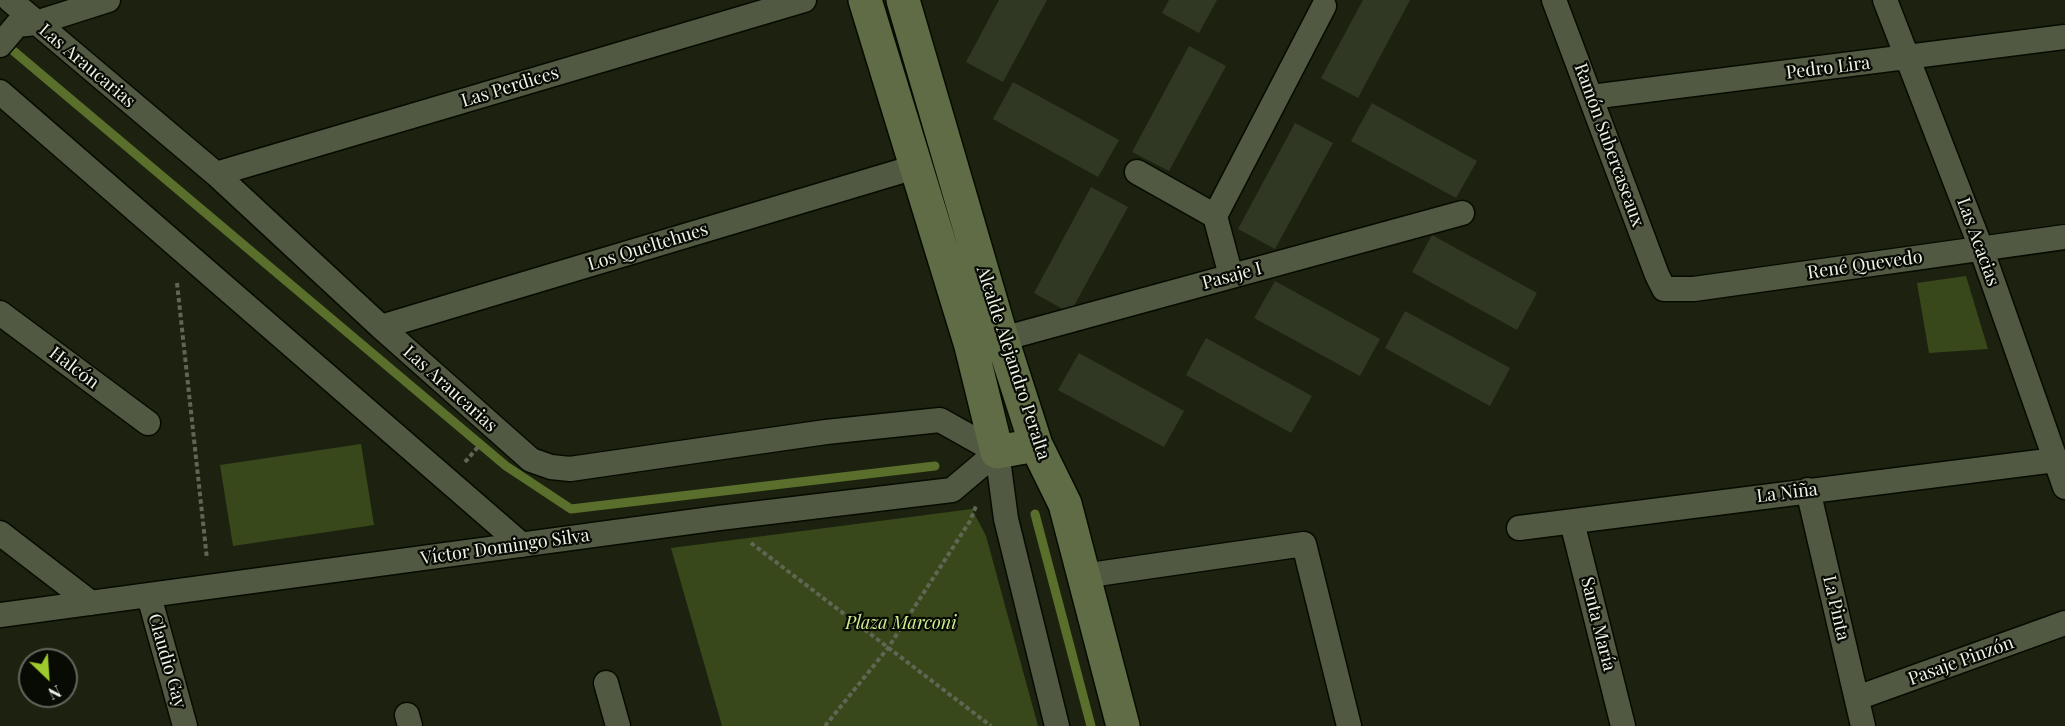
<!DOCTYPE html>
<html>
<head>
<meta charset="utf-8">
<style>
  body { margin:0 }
  #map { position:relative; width:2065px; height:726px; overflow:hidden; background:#1c220f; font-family:"Playfair Display",serif }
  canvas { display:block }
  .north { position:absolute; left:18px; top:648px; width:60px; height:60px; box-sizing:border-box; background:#080a04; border:2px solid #64675e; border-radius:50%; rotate:155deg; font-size:16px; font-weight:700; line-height:24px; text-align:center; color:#edf2e5 }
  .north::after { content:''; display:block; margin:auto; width:21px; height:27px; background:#9fca2d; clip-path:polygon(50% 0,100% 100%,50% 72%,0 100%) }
</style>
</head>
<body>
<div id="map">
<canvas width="2065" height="726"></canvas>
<div class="north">N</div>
</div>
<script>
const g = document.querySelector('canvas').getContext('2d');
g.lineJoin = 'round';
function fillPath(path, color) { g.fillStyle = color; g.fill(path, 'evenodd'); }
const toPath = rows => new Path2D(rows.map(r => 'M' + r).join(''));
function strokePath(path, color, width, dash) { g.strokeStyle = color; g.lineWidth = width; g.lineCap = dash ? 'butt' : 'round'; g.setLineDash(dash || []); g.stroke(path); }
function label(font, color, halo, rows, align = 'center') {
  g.font = font + ' "Playfair Display",serif'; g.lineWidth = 4.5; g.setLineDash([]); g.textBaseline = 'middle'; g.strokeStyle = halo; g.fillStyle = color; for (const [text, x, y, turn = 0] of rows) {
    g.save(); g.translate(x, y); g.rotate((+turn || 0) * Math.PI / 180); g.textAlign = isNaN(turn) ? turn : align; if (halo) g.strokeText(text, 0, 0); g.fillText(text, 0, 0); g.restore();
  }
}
fillPath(toPath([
  [1966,276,1988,349,1929,353,1917,283],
  [361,444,374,525,233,546,220,465],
  [972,509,986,536,1038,726,722,726,671,548]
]), '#39481a');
strokePath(toPath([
  [4,43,506,466,571,509,935,466],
  [1035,514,1091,726]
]), '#5a6f2b', 9);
fillPath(toPath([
  [999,0,1047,0,1003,82,966,62],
  [1169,0,1217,0,1199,33,1162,13],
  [1363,0,1410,0,1358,98,1321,78],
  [1189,46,1226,66,1169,171,1132,152],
  [1013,82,1119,140,1098,177,993,119],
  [1372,103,1477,161,1456,198,1351,141],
  [1295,123,1333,143,1275,249,1238,229],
  [1091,187,1128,207,1070,313,1034,293],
  [1432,235,1537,293,1517,330,1412,272],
  [1275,281,1380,339,1360,376,1254,318],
  [1405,311,1510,368,1490,406,1385,348],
  [1206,338,1312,396,1291,433,1186,375],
  [1079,353,1184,411,1164,447,1058,390]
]), '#303823');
const street = toPath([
  [10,0,216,174,381,327,531,460,551,467,570,469,826,432,940,420,997,452],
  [1554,0,1657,275,1664,289,1694,289,2065,237],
  [1885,0,1981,248,2065,487],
  [0,45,17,25,36,23,108,0],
  [0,92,522,545],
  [1591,97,2065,37],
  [1137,172,1215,216],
  [216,174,804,0],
  [1231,276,1215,216,1324,6],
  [0,313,148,423],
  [381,327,915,167],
  [1002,339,1462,213],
  [997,452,1006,519,1057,726],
  [1808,490,1863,726],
  [1572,522,1623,726],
  [1519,528,2055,460],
  [0,533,91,603],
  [1083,576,1304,544,1349,726],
  [149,596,185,726],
  [0,615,719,518,952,490,997,452],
  [606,683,618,726],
  [1857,698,2065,623],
  [407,715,410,726]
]);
const secondary = toPath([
  [865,0,971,346,997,452,1036,445],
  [903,0,1002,339,1036,445,1065,504,1123,726]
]);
strokePath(street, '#060b00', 27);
strokePath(secondary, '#060b00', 36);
strokePath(toPath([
  [177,283,207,559],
  [465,462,478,447],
  [751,543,991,726],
  [825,726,888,648,970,521,976,506]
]), '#606654', 4, [4.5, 3]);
strokePath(street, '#515943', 24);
strokePath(secondary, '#5f6c45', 33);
label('18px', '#edf2e5', '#080a04', [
  ["Las Araucarias",87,66,40],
  ["Pedro Lira",1828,68,-7],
  ["Las Perdices",510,87,-17],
  ["Ramón Subercaseaux",1609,145,70],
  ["Las Acacias",1978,242,70],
  ["Los Queltehues",648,247,-17],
  ["René Quevedo",1865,265,-8],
  ["Pasaje I",1232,276,-15],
  ["Alcalde Alejandro Peralta",1013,363,72],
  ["Halcón",74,368,37],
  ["Las Araucarias",450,389,42],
  ["La Niña",1787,493,-7],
  ["Víctor Domingo Silva",505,547,-8],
  ["La Pinta",1836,608,77],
  ["Santa María",1598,624,76],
  ["Claudio Gay",167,661,74],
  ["Pasaje Pinzón",1961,661,-20]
]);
label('italic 18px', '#ceef8e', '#080a04', [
  ["Plaza Marconi",901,623]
]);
</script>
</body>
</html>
